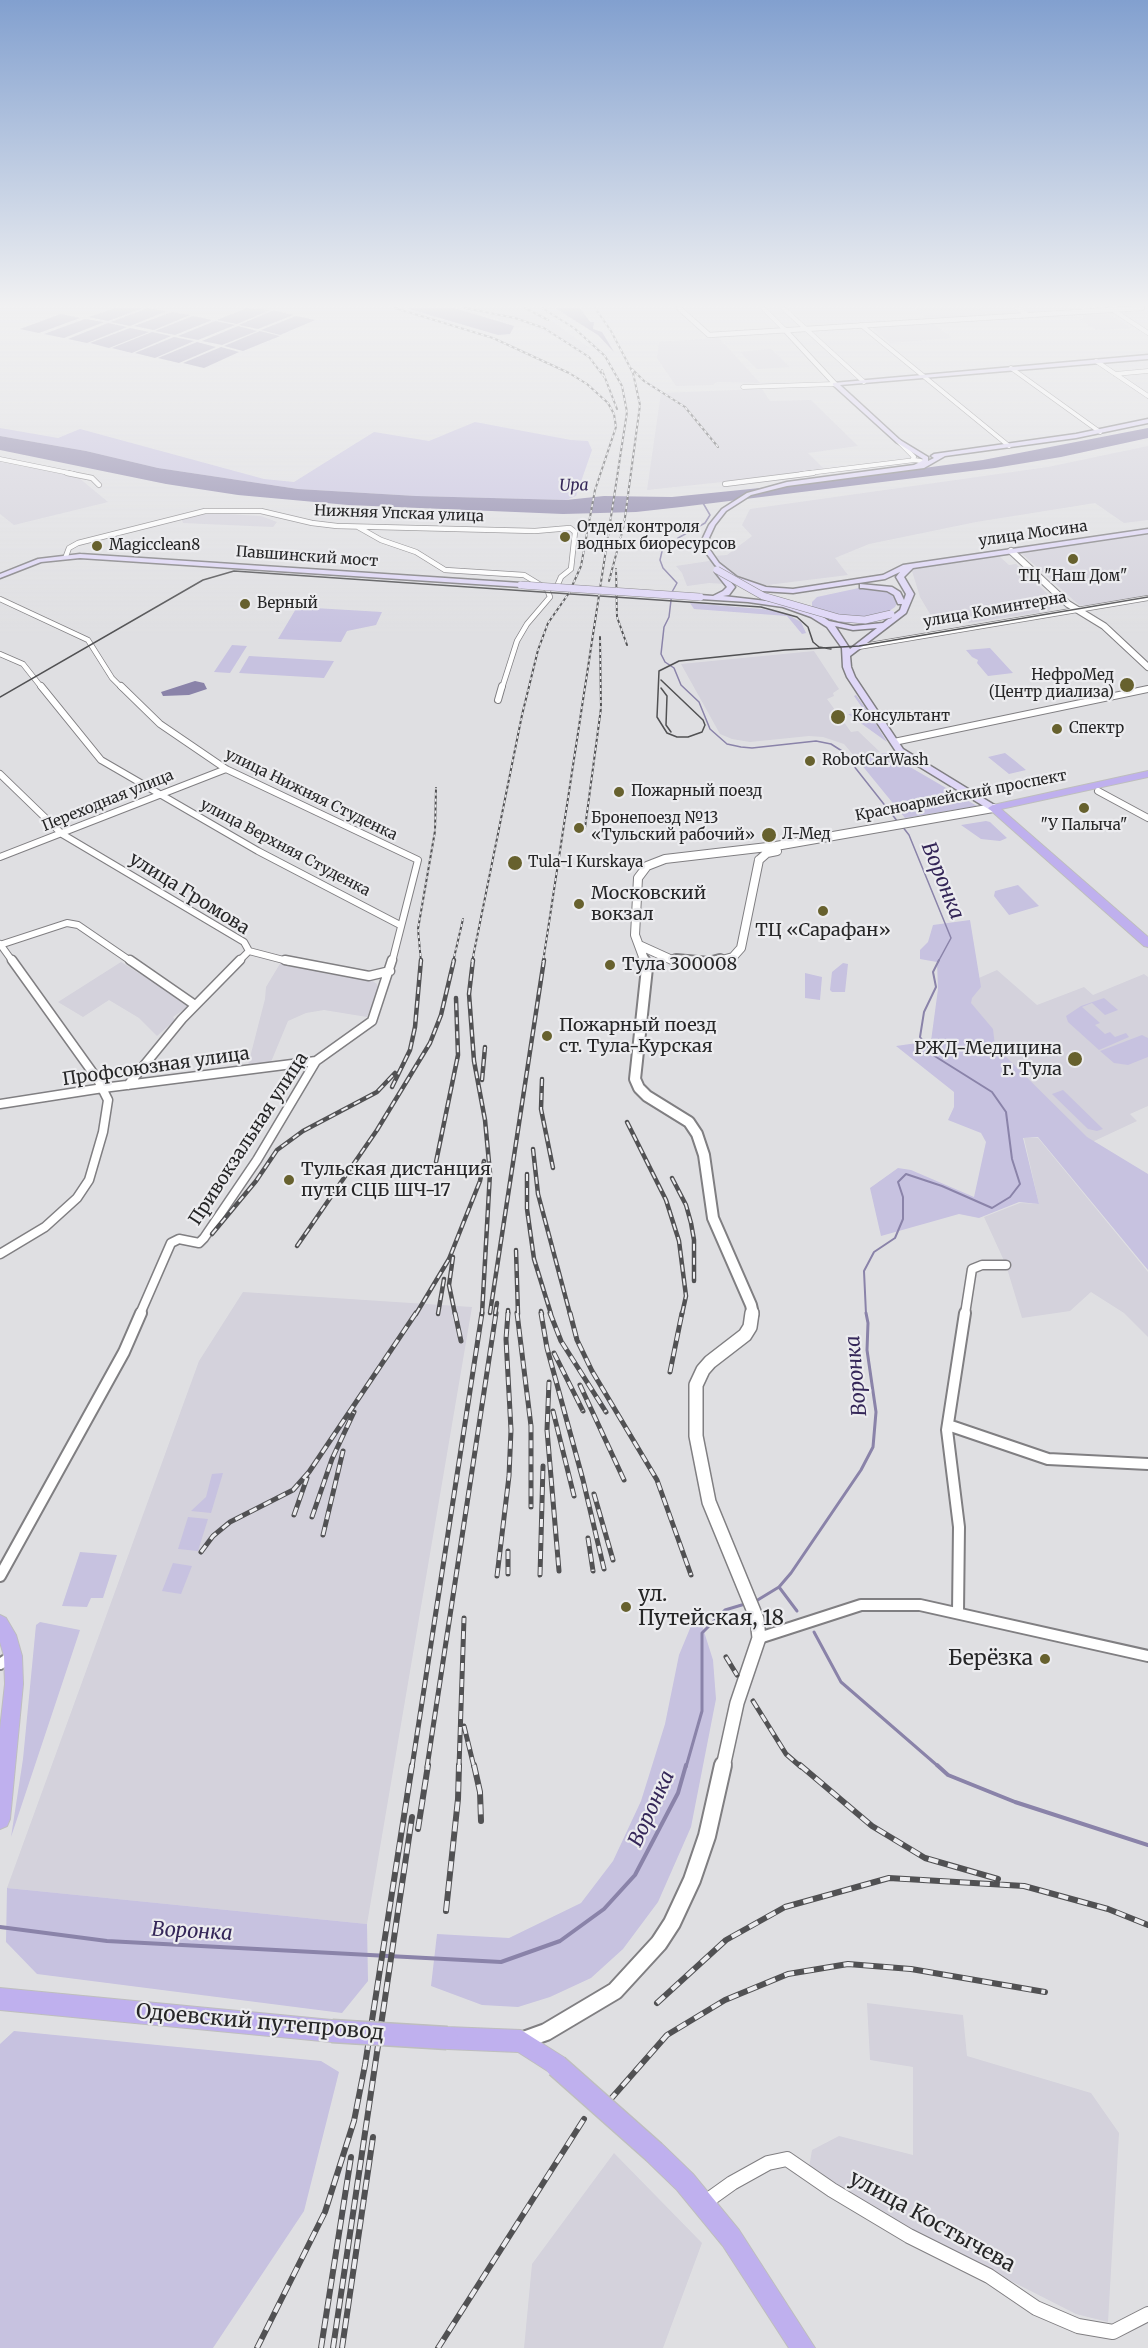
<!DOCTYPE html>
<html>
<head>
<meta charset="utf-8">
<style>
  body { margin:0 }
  canvas { display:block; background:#dfdfe2 }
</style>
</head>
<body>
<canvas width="1148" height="2348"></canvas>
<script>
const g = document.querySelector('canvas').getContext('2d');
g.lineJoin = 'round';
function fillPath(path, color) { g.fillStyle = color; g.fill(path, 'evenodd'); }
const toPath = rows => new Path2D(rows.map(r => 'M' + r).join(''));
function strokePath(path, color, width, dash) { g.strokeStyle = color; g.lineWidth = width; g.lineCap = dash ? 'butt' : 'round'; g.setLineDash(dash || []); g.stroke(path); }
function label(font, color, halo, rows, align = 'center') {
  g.font = font + ' Merriweather,serif'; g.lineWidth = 4.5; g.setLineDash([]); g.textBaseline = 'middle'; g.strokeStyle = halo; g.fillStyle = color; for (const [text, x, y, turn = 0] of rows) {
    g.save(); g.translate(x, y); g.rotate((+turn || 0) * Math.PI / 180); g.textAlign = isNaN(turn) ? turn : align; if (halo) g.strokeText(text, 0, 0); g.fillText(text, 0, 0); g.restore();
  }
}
fillPath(toPath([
  [462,308,527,308,546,317,591,349,576,351,562,340,525,323,504,321],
  [915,308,978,308,988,315,929,319],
  [1105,312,1131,328,1097,330,1080,320,1085,316,1082,314],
  [934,324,952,338,890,343,873,328],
  [719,338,760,383,717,382,713,385,676,386,657,358,659,342],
  [771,349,790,367,757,369,740,352],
  [762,389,770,401,811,400,858,446,808,453,826,471,647,490,661,393],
  [1148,446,1148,520,1124,523,1095,503,976,522,869,544,835,558,848,575,759,586,709,583,687,586,682,573,676,566,709,561,713,556,727,555,752,536,742,525,750,509,1048,467],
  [0,462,78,477,108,502,14,525,0,514],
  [209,513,261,516,277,522,273,527,183,523,181,518],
  [1148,532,1148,596,1089,606,1079,605,1020,552],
  [999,556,1009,565,1016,564,1055,601,1049,611,969,623,961,614,937,617,930,614,920,597,912,571,914,569],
  [814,651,839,689,833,693,834,696,827,699,851,732,858,731,880,752,855,757,844,744,823,737,809,736,750,742,732,739,720,734,681,664],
  [121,962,190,1005,173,1017,175,1020,157,1036,139,1018,109,1000,83,1017,58,1002],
  [281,962,327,974,371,980,377,984,378,991,367,1017,324,1010,306,1013,288,1021,271,1062,248,1065,265,999,266,987],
  [997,970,1037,1005,1084,987,1093,995,1144,974,1148,977,1148,1106,1130,1114,1137,1121,1090,1143,954,1011,963,985],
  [1024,1138,1038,1138,1148,1272,1148,1337,1124,1313,1091,1292,1070,1311,1022,1318,1006,1265,984,1217,1020,1203,1039,1204],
  [243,1292,472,1307,367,1924,7,1888,199,1361],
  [867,2003,963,2015,967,2056,1091,2093,1119,2133,1108,2322,1076,2314,832,2190,809,2168,812,2150,839,2136,913,2155,913,2067,870,2060],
  [614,2153,702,2243,663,2348,524,2348,532,2264]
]), '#d4d2dc');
fillPath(toPath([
  [475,422,571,440,588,441,592,450,576,496,566,500,416,496,298,489,158,468,86,451,0,436,0,428,58,438,80,429,264,479,294,482,374,432,429,441],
  [868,586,881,588,895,595,898,601,895,607,883,615,852,618,812,609,812,602,817,597],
  [690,603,762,609,785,613,801,622,806,633,802,634,787,616,694,609],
  [297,607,382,612,376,625,347,631,341,642,278,639],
  [232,645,247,646,230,673,214,672],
  [990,648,1013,673,988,676,977,663,978,660,972,657,966,650],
  [249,656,334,661,324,678,239,673],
  [856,695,869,713,887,742,848,714,866,713,854,696],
  [886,753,977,806,905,818,856,758],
  [1005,753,1014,760,1026,770,1009,774,988,757],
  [986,821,990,822,1007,838,1000,841,981,839,961,825],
  [1018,885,1039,906,1009,915,994,896,995,891],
  [970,920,981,987,972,998,971,1003,993,1029,995,1046,1087,1137,1148,1174,1148,1270,1038,1137,1023,1138,1039,1204,1019,1202,979,1218,959,1214,881,1236,870,1188,898,1168,911,1170,974,1197,986,1142,981,1133,948,1120,954,1107,954,1092,896,1046,931,1041,938,989,937,962,920,959,920,950,928,942,933,925],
  [843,963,848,964,845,992,832,992,830,990,832,972],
  [805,973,822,977,820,1000,805,998],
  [1104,998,1118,1010,1105,1015,1092,1003,1082,1007,1100,1023,1095,1025,1105,1034,1110,1032,1115,1037,1126,1033,1129,1037,1099,1050,1068,1022,1066,1016,1081,1006],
  [1142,1035,1148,1038,1148,1057,1128,1065,1114,1063,1100,1051],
  [1063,1090,1103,1129,1097,1131,1088,1129,1052,1094],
  [223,1473,211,1513,191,1511,206,1497,212,1474],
  [188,1517,208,1519,198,1551,178,1549],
  [80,1552,117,1555,103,1598,91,1598,87,1607,62,1606],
  [173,1563,192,1566,181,1594,162,1591],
  [40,1622,80,1630,11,1837,23,1759,36,1625],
  [701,1622,713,1660,716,1699,691,1827,658,1902,623,1949,591,1978,550,1997,518,2007,482,2005,431,1986,437,1934,509,1938,581,1903,613,1861,641,1801,665,1724,679,1655,691,1626],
  [7,1888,367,1924,368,1981,342,2013,37,1974,6,1942],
  [14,2031,321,2061,339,2072,304,2211,213,2348,0,2348,0,2044]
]), '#c7c2e0');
fillPath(toPath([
  [115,308,143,308,108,321,89,317],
  [148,308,167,311,130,326,111,322],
  [247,308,270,310,237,324,217,320],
  [406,308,454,308,514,326,510,334,498,335],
  [555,308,580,308,590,322,594,322,593,329,602,332,614,352,598,335],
  [274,310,293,315,258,329,239,325],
  [172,312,190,315,154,330,134,326],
  [61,314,80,318,39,333,20,329],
  [193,316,212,320,175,335,155,331],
  [296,316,315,320,280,335,261,330],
  [85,319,104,322,64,338,44,334],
  [215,321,235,325,198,340,178,336],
  [108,323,127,327,87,343,68,339],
  [238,326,257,331,222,345,202,341],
  [130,328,149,332,109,348,90,343],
  [260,331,280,336,243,351,224,346],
  [152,332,171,336,132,353,112,348],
  [174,337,194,341,155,358,135,353],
  [197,342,216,347,179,363,158,358],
  [221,347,239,352,204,368,183,363],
  [1148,428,1148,438,1061,457,995,468,681,507,636,512,563,514,348,505,238,495,166,484,0,450,0,436,86,451,158,468,298,489,416,496,566,500,604,496,672,497,828,481,983,460],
  [195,681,204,683,207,689,189,695,163,696,161,692]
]), '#8a83a9');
strokePath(toPath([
  [678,538,705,523,710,515,703,503],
  [670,542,663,547,660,560,663,568,677,583,672,592,669,617,664,627,661,654,665,662,674,668,681,685,699,702,710,729,727,744,741,747,752,748,816,741,831,744,842,751,898,822],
  [902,826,909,835,951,938,938,962]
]), '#8a83a9', 1.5);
strokePath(toPath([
  [866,1314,864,1271,874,1252,895,1238,903,1219,903,1197,898,1182,906,1174,942,1186,992,1208,1010,1197,1020,1184,1012,1159,1006,1112,992,1092,933,1055,920,1037,924,1012,936,987,933,972,939,960]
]), '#8a83a9', 2);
strokePath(toPath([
  [779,1587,797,1611],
  [756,1601,779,1587,791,1573,861,1470,873,1447,876,1412,867,1350,868,1323,866,1313],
  [814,1632,841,1682,939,1767],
  [686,1767,702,1711,702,1633,725,1610,745,1604]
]), '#8a83a9', 3);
strokePath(toPath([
  [937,1765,948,1775,1015,1802,1148,1845],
  [0,1927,107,1941,501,1962,560,1941,604,1909,635,1875,678,1793,686,1765]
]), '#8a83a9', 4);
const minorFar5 = toPath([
  [763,308,785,330],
  [783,308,864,382],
  [1017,308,1028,315],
  [1110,308,1148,333],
  [861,325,1009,446],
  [1096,361,1148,396],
  [1011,368,1100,432],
  [1115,374,1148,371],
  [743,387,835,384],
  [898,441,914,457,912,460],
  [0,459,74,474],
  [801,474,915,460,925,462]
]);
const minorFar4 = toPath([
  [67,473,92,478,99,485],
  [725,484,813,473],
  [358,527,381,540,416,552,445,570,524,575,547,589,550,597,527,624,517,641,502,688],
  [66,556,69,548,78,543,205,511,261,511,312,523,337,526,535,531,570,528,575,532,571,569,561,577,558,584],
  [0,599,88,640,112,678,122,688],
  [858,647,1148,598],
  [0,654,23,664,42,688]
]);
const minorFar3 = toPath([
  [41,686,101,760,258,851,400,925],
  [121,686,160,724,226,769,418,860,392,962],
  [498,700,502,686],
  [894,742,1148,689],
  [0,774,62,834,244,942,249,951,291,962],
  [1098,791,1148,818],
  [0,857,226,769],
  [0,944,13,962],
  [0,945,67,923,78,925,132,962],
  [238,962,249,951]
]);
const minorFar2 = toPath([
  [130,960,195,1005],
  [285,960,369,976,390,971],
  [128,1085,182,1019,240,960],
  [0,1104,103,1088,316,1061],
  [0,1254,45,1227,77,1198,89,1180,103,1132,108,1100,98,1080,12,960],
  [140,1314,171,1243,179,1239,199,1243,204,1238,257,1160,316,1061,372,1021,392,960],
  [965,1314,972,1269,982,1265,1006,1265]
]);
const minorFar1 = toPath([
  [948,1425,1048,1459,1148,1464],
  [0,1576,124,1352,141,1313],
  [958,1612,959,1527,947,1430,965,1313],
  [759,1638,861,1605,920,1605,1148,1656],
  [0,1664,12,1656]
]);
const minor = toPath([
  [704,2203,732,2183,768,2163,787,2159,832,2190,909,2236,989,2276,1036,2308,1078,2326,1113,2332,1148,2314]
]);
const tertiaryFar5 = toPath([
  [679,308,709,335,1142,308],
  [785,330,835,384]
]);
const tertiaryFar4 = toPath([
  [1011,551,1068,604,1104,626,1148,667]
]);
const tertiaryFar3 = toPath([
  [759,860,767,853,777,851],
  [639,945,672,960,695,962],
  [645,962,635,935,638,878,647,866,665,859,776,846,993,808],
  [714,962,733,957,741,948,759,860]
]);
const tertiaryFar2 = toPath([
  [644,960,647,968,635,1079,639,1088,647,1096,689,1122,697,1134,704,1155,713,1218,751,1305,753,1314],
  [676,960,709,963,720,960]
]);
const tertiaryFar1 = toPath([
  [723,1767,737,1703,759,1638,757,1619,709,1502,696,1436,696,1385,703,1370,710,1362,745,1335,750,1327,752,1313]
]);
const tertiary = toPath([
  [521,2041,546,2032,615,1991,659,1943,672,1923,692,1880,707,1836,723,1765]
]);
const secondary = toPath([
  [1148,355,1148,359,840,385,900,440,928,457,928,461,934,458,931,456,934,454,1076,434,1148,419,1148,423,1076,438,945,456,924,468,787,486,751,495,726,511,715,525,708,540,710,550,719,563,737,577,766,587,793,589,883,575,903,565,1148,529,1148,533,913,568,904,577,914,594,906,613,850,656,851,667,855,677,903,749,996,806,996,810,990,810,897,753,847,677,843,667,842,648,827,627,811,617,783,607,748,602,700,599,696,597,700,595,713,596,723,591,727,587,715,572,721,570,715,565,704,550,702,540,709,525,722,509,747,493,787,482,914,465,922,461,923,459,896,442,833,385,833,383,1148,355],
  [722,572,733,579,762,591,793,593,885,579,900,572,896,577,906,594,904,600,900,592,892,587,860,584,860,588,863,588,887,591,894,595,898,604,902,604,900,610,883,623,853,626,829,621,817,613,784,603,723,596,729,595,735,587,722,572],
  [835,626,853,630,877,628,850,649,835,626],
  [80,554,521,583,525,585,521,587,80,558,41,562,0,578,0,574,38,559,80,554]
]);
const primary = toPath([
  [1148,771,1148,777,1001,809,1148,937,1148,947,1144,946,988,808,993,805,1148,771],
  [0,1615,6,1618,16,1635,22,1656,23,1684,10,1819,7,1826,0,1829,0,1729,5,1684,4,1656,0,1642,0,1615],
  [0,1988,332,2020,340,2023,343,2031,340,2039,332,2042,0,2010,0,1988],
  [447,2027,521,2030,565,2058,568,2066,565,2074,557,2077,518,2052,447,2049,439,2046,436,2038,439,2030,447,2027],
  [654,2141,662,2144,693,2174,739,2230,815,2348,789,2348,723,2246,677,2190,646,2160,643,2152,646,2144,654,2141]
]);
strokePath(minorFar5, '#807f82', 5);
strokePath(minorFar4, '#807f82', 6);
strokePath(minorFar3, '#807f82', 8);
strokePath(minorFar2, '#807f82', 11);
strokePath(minorFar1, '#807f82', 14);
strokePath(minor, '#807f82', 16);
strokePath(tertiaryFar5, '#807f82', 6);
strokePath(tertiaryFar4, '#807f82', 8);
strokePath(tertiaryFar3, '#807f82', 10);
strokePath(tertiaryFar2, '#807f82', 14);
strokePath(tertiaryFar1, '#807f82', 16);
strokePath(tertiary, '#807f82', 20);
strokePath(secondary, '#807f82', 3);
strokePath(primary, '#bebebe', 2);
strokePath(minorFar5, '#fff', 4);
strokePath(minorFar4, '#fff', 4.5);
strokePath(minorFar3, '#fff', 6);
strokePath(minorFar2, '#fff', 8);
strokePath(minorFar1, '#fff', 10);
strokePath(minor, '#fff', 14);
strokePath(tertiaryFar5, '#fff', 4.5);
strokePath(tertiaryFar4, '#fff', 6);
strokePath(tertiaryFar3, '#fff', 8);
strokePath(tertiaryFar2, '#fff', 10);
strokePath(tertiaryFar1, '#fff', 13);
strokePath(tertiary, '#fff', 16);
fillPath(secondary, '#dfd7f7');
fillPath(primary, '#bfb0ee');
strokePath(toPath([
  [661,680,703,720,705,725,702,732,688,737,677,737,667,733,657,717,659,671,679,661,785,650,859,646,1148,597],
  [661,688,667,696,666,725,671,732],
  [0,697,203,580,234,571,761,607,797,617,808,627,813,642,819,647,831,649]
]), '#515153', 1.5);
const railFar3 = toPath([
  [395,308,493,338,569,373,587,384,608,403,614,414,616,427,595,490,581,566,569,593,548,623,538,650,522,715,472,962],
  [465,308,515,318,544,328,589,357,605,378],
  [525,308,548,320],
  [542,308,574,328,605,356,622,386,627,412,543,962],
  [595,308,611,331,633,373,640,405,624,525,609,581],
  [632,369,644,381,685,407,718,447],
  [602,370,617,409],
  [616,569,617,617,627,645],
  [585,828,601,708,600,637],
  [421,962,418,929,435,831,436,788],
  [453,962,463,919]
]);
const railFar2 = toPath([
  [473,960,469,994,474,1061,485,1120,490,1173,482,1314],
  [542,1079,541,1109,553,1168],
  [482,1080,485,1047],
  [392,1087,410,1050,415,1027,421,960],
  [627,1122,666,1200,679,1241,686,1296,682,1314],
  [533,1149,538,1194,570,1314],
  [436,1162,458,1055,456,998],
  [527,1174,527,1209,534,1259,551,1314],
  [672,1178,686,1205,691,1223,694,1240,694,1281],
  [212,1234,256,1181,277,1150,303,1131,377,1092,395,1073],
  [297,1246,377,1130,430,1043,441,1015,454,960],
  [516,1250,518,1314],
  [453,1257,449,1285,455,1314],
  [541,1311,542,1314],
  [490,1313,544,960],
  [416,1314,449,1259,480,1181,484,1161],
  [438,1314,444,1279],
  [495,1314,497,1303],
  [508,1314,508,1310]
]);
const railFar1 = toPath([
  [455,1313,461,1341],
  [517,1313,531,1426,531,1507],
  [541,1313,547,1348,583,1480,604,1569],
  [550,1313,561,1341,606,1412],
  [570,1313,577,1340,592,1371,657,1480,691,1575],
  [554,1353,583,1411],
  [670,1372,682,1313],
  [549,1382,547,1430,559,1571],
  [580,1385,624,1480],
  [553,1411,574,1496],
  [594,1494,613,1560],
  [294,1515,307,1478],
  [312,1517,332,1459,354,1412],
  [323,1535,343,1451],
  [588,1538,593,1571],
  [508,1551,508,1574],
  [201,1552,213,1536,230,1522,293,1490,309,1472,416,1313],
  [540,1575,543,1466],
  [497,1576,509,1476,511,1430,506,1339,508,1313],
  [726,1657,737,1675],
  [753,1701,786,1754,801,1767],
  [464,1726,474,1767],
  [412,1767,482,1313],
  [427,1767,496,1313],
  [459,1767,464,1618]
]);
const rail = toPath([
  [474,1765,480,1792,481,1821],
  [800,1765,872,1826,925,1858,998,1879],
  [418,1829,428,1765],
  [446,1911,458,1799,459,1765],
  [657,2003,726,1940,785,1907,889,1878,1024,1886,1108,1909,1148,1925],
  [609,2101,667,2035,725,2000,788,1974,848,1964,911,1969,1045,1992],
  [257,2348,325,2212,354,2121,365,2065,412,1765],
  [321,2348,351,2157],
  [333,2348,412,1817],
  [342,2348,373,2137],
  [438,2348,584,2119]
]);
strokePath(railFar3, '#515153', 2);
strokePath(railFar2, '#515153', 4.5);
strokePath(railFar1, '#515153', 5);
strokePath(rail, '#515153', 6);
strokePath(railFar3, '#ececef', 1.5, [3]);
strokePath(railFar2, '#ececef', 2, [7]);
strokePath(railFar1, '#ececef', 3, [8]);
strokePath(rail, '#ececef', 4, [10]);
const secondaryBridge = toPath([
  [717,570,763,596,839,618,865,620,891,614],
  [521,585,700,597]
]);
const primaryBridge = toPath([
  [332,2031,447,2038],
  [557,2066,654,2152]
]);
strokePath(secondaryBridge, '#807f82', 8, []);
strokePath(primaryBridge, '#bebebe', 25, []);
strokePath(secondaryBridge, '#dfd7f7', 7);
strokePath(primaryBridge, '#bfb0ee', 22);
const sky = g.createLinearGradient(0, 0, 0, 636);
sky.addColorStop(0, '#82a0cf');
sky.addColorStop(0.48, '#f1f1f2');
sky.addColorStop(1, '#f1f1f200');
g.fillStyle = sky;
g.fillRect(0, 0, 1148, 636);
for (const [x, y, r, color] of [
  [565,537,6,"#67612e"],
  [97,546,6,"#67612e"],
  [1073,559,6,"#67612e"],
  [245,604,6,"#67612e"],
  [1127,685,8,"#67612e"],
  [838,717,8,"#67612e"],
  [1057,729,6,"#67612e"],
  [810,761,6,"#67612e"],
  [619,792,6,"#67612e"],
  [1084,808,6,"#67612e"],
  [579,828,6,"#67612e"],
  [769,835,8,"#67612e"],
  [515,863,8,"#67612e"],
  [579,904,6,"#67612e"],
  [823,911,6,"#67612e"],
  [610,965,6,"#67612e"],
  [547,1036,6,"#67612e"],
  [1075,1059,8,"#67612e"],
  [289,1180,6,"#67612e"],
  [626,1607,6,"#67612e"],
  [1045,1659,6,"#67612e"]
]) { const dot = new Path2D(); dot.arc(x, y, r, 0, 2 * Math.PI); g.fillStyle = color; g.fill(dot); strokePath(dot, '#ececef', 2); }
label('15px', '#262627', '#ececef', [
  ["Нижняя Упская улица",399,514,2],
  ["улица Мосина",1033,534,-8],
  ["Павшинский мост",307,557,4],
  ["улица Коминтерна",995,610,-10],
  ["улица Нижняя Cтуденкa",311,795,26],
  ["Красноармейский проспект",961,796,-11],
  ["Переходная улица",108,801,-22],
  ["улица Верхняя Cтуденка",285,848,28]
]);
label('15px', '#262627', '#ececef', [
  ["Отдел контроля",577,528],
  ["водных биоресурсов",577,545],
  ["Magicclean8",109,546],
  ["ТЦ \"Наш Дом\"",1073,577,"center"],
  ["Верный",257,604],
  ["НефроМед",1114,676,"right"],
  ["(Центр диализа)",1114,693,"right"],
  ["Консультант",852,717],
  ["Спектр",1069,729],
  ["RobotCarWash",822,761],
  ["Пожарный поезд",631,792],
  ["Бронепоезд №13",591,819],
  ["«Тульский рабочий»",591,836],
  ["\"У Палыча\"",1084,826,"center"],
  ["Л-Мед",782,835],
  ["Tula-I Kurskaya",528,863]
], 'left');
label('italic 16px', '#342658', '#ececef', [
  ["Upa",574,486,-1]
]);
label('18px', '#262627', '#ececef', [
  ["улица Громова",189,894,32],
  ["Профсоюзная улица",156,1067,-8],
  ["Привокзальная улица",249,1139,-57]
]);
label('18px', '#262627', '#ececef', [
  ["Московский",591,894],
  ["вокзал",591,915],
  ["ТЦ «Сарафан»",823,931,"center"],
  ["Тула 300008",622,965],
  ["Пожарный поезд",559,1026],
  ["ст. Тула-Курская",559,1047],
  ["РЖД-Медицина",1062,1049,"right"],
  ["г. Тула",1062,1070,"right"],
  ["Тульская дистанция",301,1170],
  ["пути СЦБ ШЧ-17",301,1191]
], 'left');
label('italic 20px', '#342658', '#ececef', [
  ["Воронка",942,881,68],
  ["Воронка",857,1376,-95],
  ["Воронка",652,1809,-65],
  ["Воронка",192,1932,3]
]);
label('21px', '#262627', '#ececef', [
  ["ул.",638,1595],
  ["Путейская, 18",638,1619],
  ["Берёзка",1033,1659,"right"]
], 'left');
label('21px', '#262627', '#ececef', [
  ["Одоевский путепровод",260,2023,5],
  ["улица Костычева",932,2222,29]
]);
</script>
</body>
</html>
